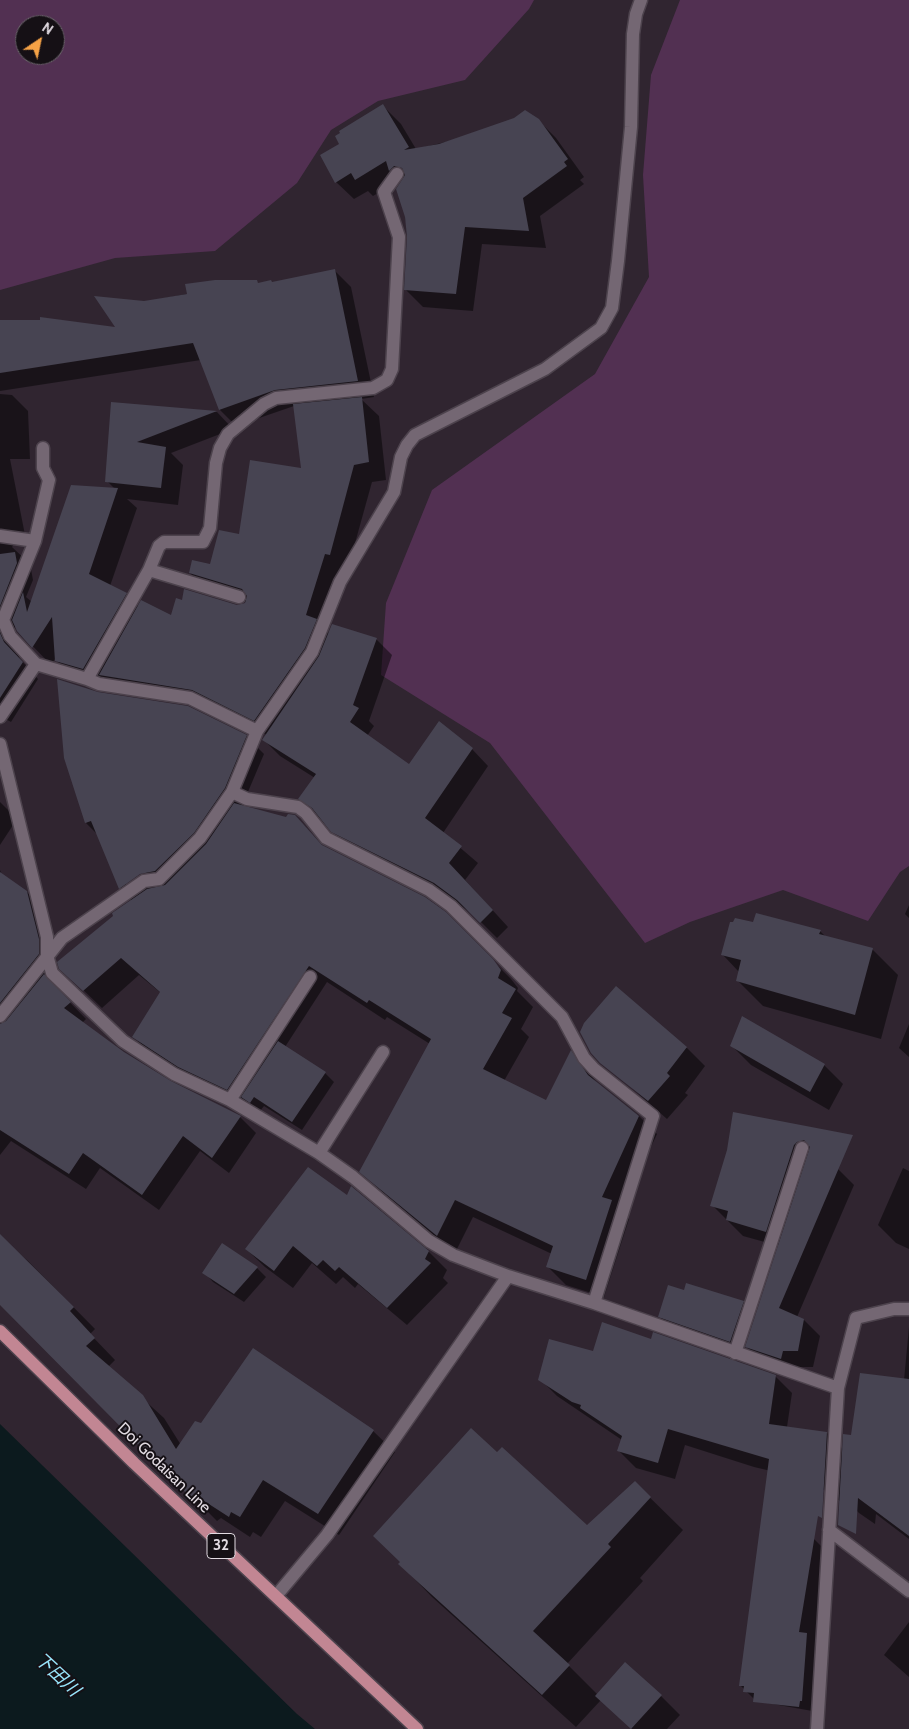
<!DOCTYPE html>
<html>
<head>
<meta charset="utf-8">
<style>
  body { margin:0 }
  #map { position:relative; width:909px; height:1729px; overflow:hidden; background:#302530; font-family:Cabin,sans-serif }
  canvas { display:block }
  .north { position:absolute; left:15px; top:15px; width:50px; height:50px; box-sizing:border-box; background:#151015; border:1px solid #676167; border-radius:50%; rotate:34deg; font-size:14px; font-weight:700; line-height:20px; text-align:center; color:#e2dbe2 }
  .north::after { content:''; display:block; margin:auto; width:18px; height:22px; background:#f6a246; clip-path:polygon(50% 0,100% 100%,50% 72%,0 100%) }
</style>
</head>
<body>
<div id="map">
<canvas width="909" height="1729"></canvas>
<div class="north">N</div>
</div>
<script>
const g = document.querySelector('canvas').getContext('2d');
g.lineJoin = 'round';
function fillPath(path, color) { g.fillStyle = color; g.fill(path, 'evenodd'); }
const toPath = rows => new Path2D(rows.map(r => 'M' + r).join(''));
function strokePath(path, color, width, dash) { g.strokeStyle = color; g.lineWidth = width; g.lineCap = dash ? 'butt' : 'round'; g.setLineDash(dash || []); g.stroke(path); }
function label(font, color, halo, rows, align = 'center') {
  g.font = font + ' Cabin,"Noto Sans JP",sans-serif'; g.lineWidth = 4; g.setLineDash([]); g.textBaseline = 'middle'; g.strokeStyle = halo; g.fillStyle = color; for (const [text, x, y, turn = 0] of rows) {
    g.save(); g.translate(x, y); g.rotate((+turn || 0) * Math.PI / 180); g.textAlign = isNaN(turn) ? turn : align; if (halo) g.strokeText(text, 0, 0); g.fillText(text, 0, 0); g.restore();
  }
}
fillPath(toPath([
  [0,0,534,0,529,9,465,80,378,101,331,130,297,183,215,251,115,258,0,290],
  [25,25,55,25,55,55,25,55],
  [680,0,909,0,909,866,900,872,868,921,783,890,690,922,645,943,490,743,381,675,386,603,432,490,595,374,649,277,643,175,651,75]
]), '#523052');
fillPath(toPath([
  [0,1424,297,1714,315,1729,0,1729]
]), '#0c1a1e');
fillPath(toPath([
  [384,107,401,124,416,149,538,120,556,138,584,177,580,180,584,184,540,216,546,248,482,244,473,311,423,307,406,290,408,237,400,180,373,196,368,191,354,199,336,182,341,144],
  [335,271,351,287,374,397,361,399,379,416,386,480,372,482,347,572,325,629,329,633,376,639,392,655,369,721,374,726,367,736,409,766,472,749,488,766,443,833,478,863,465,880,508,927,497,938,475,916,452,899,349,848,300,799,315,778,280,756,264,740,267,735,210,707,76,680,55,659,51,665,18,631,16,625,11,638,20,659,38,679,11,722,0,716,0,394,12,395,28,411,30,459,10,459,27,545,14,544,12,547,30,564,33,580,26,597,32,602,115,489,107,481,112,403,217,412,233,429,171,453,183,465,178,505,127,499,137,508,110,586,126,594,139,607,172,617,248,603,208,591,190,573,211,566,303,469,294,406,236,426,220,410,201,360,0,391,0,321,118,329,144,302,256,281,259,284,272,284],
  [246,736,264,754,242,806,286,818,294,816,325,848,445,913,511,979,518,988,517,991,533,1007,521,1029,529,1037,504,1081,546,1102,571,1052,599,1085,639,1116,657,1134,621,1211,629,1219,604,1297,566,1285,548,1267,552,1254,473,1217,455,1253,379,1189,361,1171,430,1044,387,1017,385,1020,327,982,285,1047,325,1073,334,1082,302,1130,264,1106,260,1111,248,1102,245,1107,152,1055,134,1037,161,993,139,975,102,1008,79,986,132,901,120,888,99,836,86,823],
  [144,870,146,872,126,885,126,882],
  [0,802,17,819,0,845],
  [0,870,2,875,27,892,43,909,55,956,55,971,48,980,86,1019,82,1023,123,1053,170,1082,240,1117,256,1133,229,1173,200,1151,159,1210,100,1168,86,1189,11,1141,0,1155],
  [909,905,909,918,905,914],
  [754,923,820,931,826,937,873,950,898,975,881,1039,763,1006,737,980,739,972,723,955],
  [909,1024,909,1057,899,1048],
  [732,1046,824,1065,843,1084,829,1110,751,1065],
  [687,1048,705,1066,685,1093,688,1095,667,1119,592,1053],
  [824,1131,838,1169,854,1185,797,1317,804,1320,820,1336,813,1367,799,1367,797,1375,763,1363,747,1347,779,1246,743,1236,712,1205,728,1151],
  [903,1168,909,1171,909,1249,896,1243,878,1225],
  [347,1196,429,1252,447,1270,443,1278,448,1283,407,1325,358,1284,355,1288,343,1277,336,1284,312,1263,293,1288,265,1267,246,1249],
  [0,1237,28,1261,95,1329,90,1334,115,1360,108,1367,164,1418,181,1445,201,1425,253,1349,373,1431,395,1452,339,1535,285,1501,261,1537,253,1532,250,1537,221,1518,217,1521,0,1303],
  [257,1268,266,1277,244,1302,213,1282,204,1272],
  [743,1302,752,1311,740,1350,669,1326,659,1316],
  [909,1327,909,1539,876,1514,875,1524,859,1513,841,1495,840,1501,809,1480,754,1467,685,1445,675,1479,636,1468,619,1451,622,1440,557,1396,540,1379,594,1353,652,1341,775,1376,792,1393,787,1427,827,1433,844,1450,852,1437,904,1380],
  [498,1454,587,1527,635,1483,683,1530,640,1578,643,1581,567,1664,598,1695,661,1696,680,1715,667,1729,632,1729,601,1700,576,1727,432,1597,400,1564],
  [814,1539,830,1555,815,1643,822,1650,818,1712,756,1701,740,1685],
  [909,1622,909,1677,884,1655]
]), '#0007');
fillPath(toPath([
  [383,104,409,147,404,150,439,144,514,118,525,110,539,119,568,159,564,162,567,166,523,198,529,231,465,227,456,294,404,290,407,237,405,217,396,189,405,175,402,168,394,166,389,171,386,161,355,180,351,173,335,183,320,155,339,144,335,136,340,133,339,131],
  [335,269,358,381,275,390,219,410,193,343,0,373,0,320,40,320,40,317,115,327,94,296,144,301,187,294,185,284,215,280,257,280,258,283,271,280,272,282],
  [362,397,369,462,354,465,330,555,325,554,306,615,317,619,305,648,254,721,192,690,99,675,141,600,171,615,176,598,182,600,184,589,237,605,245,603,247,596,242,589,189,573,192,560,210,564,219,530,239,534,250,460,301,468,293,404],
  [111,402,217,411,137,442,166,447,161,488,105,482],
  [71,485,118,488,89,574,127,593,83,669,55,661,52,617,32,648,17,631,12,620,23,592,27,612],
  [15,552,17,563,0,606,0,554],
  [332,624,377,638,353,705,359,708,350,722,409,764,439,721,473,748,425,818,462,846,449,863,493,910,480,923,457,900,434,883,331,832,312,808,298,799,316,774,262,740,319,656],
  [0,633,4,642,23,662,0,698],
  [57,679,98,692,188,706,247,735,225,788,194,833,155,871,140,874,119,889,91,821,85,823,64,758],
  [234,803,286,817,288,814,295,815,322,845,425,897,446,912,493,959,501,970,498,978,516,989,502,1013,512,1018,483,1069,546,1100,571,1050,588,1075,639,1116,602,1197,612,1200,586,1280,546,1267,553,1246,455,1200,437,1236,359,1172,431,1039,369,1000,367,1003,309,966,227,1090,178,1067,132,1037,160,992,121,958,83,991,59,969,57,962,113,916,112,913,147,889,165,885,206,844],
  [0,872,27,891,39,939,39,954,0,1003],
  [756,913,821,930,819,934,873,948,855,1015,736,981,741,960,721,955,730,922,733,922,735,918,753,922],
  [44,974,71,1002,64,1008,124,1052,171,1081,241,1116,212,1158,183,1136,142,1195,83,1153,69,1174,0,1130,0,1024,6,1021],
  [616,986,687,1047,667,1073,670,1076,648,1101,600,1063,591,1053,580,1032,584,1023],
  [742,1016,825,1064,810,1092,730,1046],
  [278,1041,326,1072,292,1122,254,1097,250,1103,241,1097],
  [733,1112,853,1135,779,1308,804,1319,798,1351,783,1351,781,1359,745,1347,810,1147,804,1140,797,1142,794,1145,766,1232,726,1220,728,1211,710,1206,727,1150],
  [308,1167,347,1195,351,1186,429,1251,425,1259,431,1263,387,1308,339,1267,335,1271,323,1260,317,1266,293,1246,274,1271,245,1249],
  [0,1234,74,1307,70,1311,95,1338,86,1346,143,1395,176,1449,195,1421,201,1423,253,1348,374,1430,318,1514,263,1480,240,1517,231,1512,229,1517,198,1497,194,1501,0,1305],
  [222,1243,258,1267,234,1294,202,1273],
  [686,1283,744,1301,730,1342,658,1317,668,1285,684,1290],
  [602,1322,651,1339,653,1332,776,1375,769,1424,827,1432,822,1518,818,1516,799,1632,807,1633,802,1701,800,1701,799,1707,753,1702,754,1693,743,1692,744,1686,739,1686,769,1459,668,1429,658,1463,617,1451,622,1436,580,1408,581,1405,572,1402,538,1380,549,1339,593,1351],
  [860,1373,909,1379,909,1536,858,1498,856,1534,838,1525,843,1434,851,1435],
  [471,1428,497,1452,502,1447,587,1525,635,1481,651,1497,608,1544,611,1547,533,1631,570,1665,542,1695,398,1564,400,1562,373,1536],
  [625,1662,662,1695,631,1729,595,1696]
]), '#474452');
const minor = toPath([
  [0,536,35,541,3,620,10,636,36,664,0,717],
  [35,541,49,480,43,468,43,448],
  [149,570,239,597],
  [36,664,87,679,149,570,159,546,164,542,203,542,210,528,216,463,220,448,228,434,264,404,276,398,373,388,387,380,392,369,399,237,384,192,397,174],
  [87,679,99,684,190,698,257,731],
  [0,744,47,937,47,955,52,973,123,1041,174,1074,230,1100,319,1153,353,1177,429,1241,453,1255,508,1276,594,1303,838,1388,817,1729],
  [232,792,247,799,298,807,306,813,326,838,429,890,451,906,562,1017,584,1058,594,1069,653,1116,594,1303],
  [0,1016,62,938,144,881,159,879,200,838,232,792,257,731,312,652,340,582,394,492,401,457,407,445,415,435,545,369,601,328,612,308,618,261,631,127,633,34,636,14,641,0],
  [230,1100,310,977],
  [319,1153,383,1052],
  [735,1353,802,1148],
  [838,1388,856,1318,894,1309,909,1309],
  [829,1530,909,1591],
  [276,1596,327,1535,508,1276]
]);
const major = toPath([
  [0,1331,134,1463,417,1729]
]);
strokePath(minor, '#4d434d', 15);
strokePath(major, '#4d434d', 15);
strokePath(minor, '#746773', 12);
strokePath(major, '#c28693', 12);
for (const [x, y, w] of [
  [221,1546,28]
]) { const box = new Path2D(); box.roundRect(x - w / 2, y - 12.5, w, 25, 4); g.fillStyle = '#151015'; g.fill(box); strokePath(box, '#e2dbe2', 1); }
label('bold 15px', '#e2dbe2', null, [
  ["32",221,1546]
]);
label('16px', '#e2dbe2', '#151015', [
  ["Doi Godaisan Line",164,1468,44]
]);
label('italic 18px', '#98e5fb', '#151015', [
  ["下田川",57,1675,43]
]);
</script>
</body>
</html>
